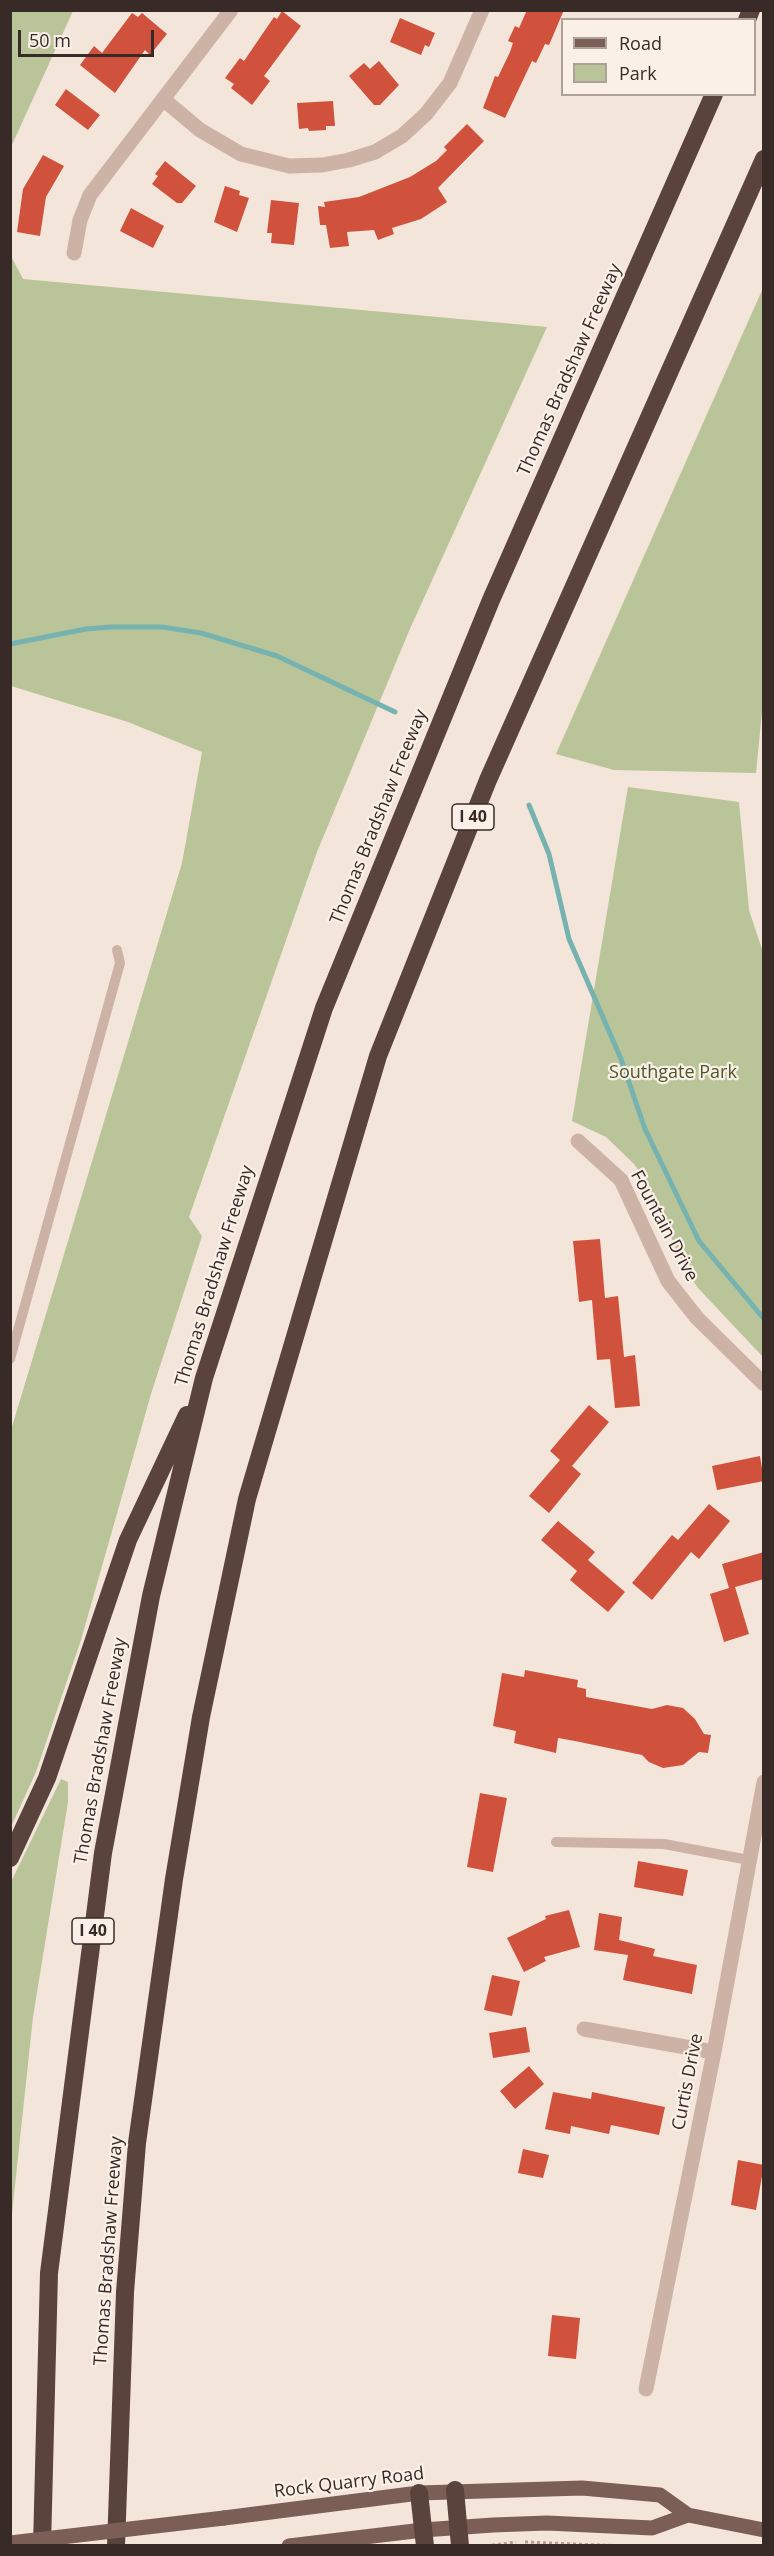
<!DOCTYPE html>
<html>
<head>
<meta charset="utf-8">
<style>
  body { margin:0 }
  #map { position:relative; width:774px; height:2556px; overflow:hidden; background:#f4e5da; font-family:"Open Sans",sans-serif }
  canvas { display:block }
  .frame { position:absolute; inset:0; border:12px solid #382b27; pointer-events:none }
  .legend { position:absolute; left:561px; top:18px; width:195px; height:78px; box-sizing:border-box; background:#fbf0e7; border:2px solid #ada19a; margin:0; padding:8px 10px; list-style:none; font-size:18px; color:#382b27 }
  .legend li { display:flex; align-items:center; gap:12px; height:30px }
  .legend b { width:30px; border:2px solid #ada19a }
  .scale { position:absolute; left:18px; top:30px; width:136px; height:27px; box-sizing:border-box; border:3px solid #382b27; border-top:0; padding-left:8px; font-size:18px; line-height:21px; white-space:nowrap; color:#382b27; -webkit-text-stroke:4px #fbf0e7; paint-order:stroke }
</style>
</head>
<body>
<div id="map">
<canvas width="774" height="2556"></canvas>
<div class="frame"></div>
<ul class="legend">
<li><b style="height:8px;background:#7b5f56"></b>Road</li>
<li><b style="height:16px;background:#b9c499"></b>Park</li>
</ul>
<div class="scale">50 m</div>
</div>
<script>
const g = document.querySelector('canvas').getContext('2d');
g.lineJoin = 'round';
function fillPath(path, color) { g.fillStyle = color; g.fill(path, 'evenodd'); }
const toPath = rows => new Path2D(rows.map(r => 'M' + r).join(''));
function strokePath(path, color, width, dash) { g.strokeStyle = color; g.lineWidth = width; g.lineCap = dash ? 'butt' : 'round'; g.setLineDash(dash || []); g.stroke(path); }
function label(font, color, halo, rows, align = 'center') {
  g.font = font + ' "Open Sans",sans-serif'; g.lineWidth = 4.5; g.setLineDash([]); g.textBaseline = 'middle'; g.strokeStyle = halo; g.fillStyle = color; for (const [text, x, y, turn = 0] of rows) {
    g.save(); g.translate(x, y); g.rotate((+turn || 0) * Math.PI / 180); g.textAlign = isNaN(turn) ? turn : align; if (halo) g.strokeText(text, 0, 0); g.fillText(text, 0, 0); g.restore();
  }
}
fillPath(toPath([
  [11,10,73,11,11,147,10,11],
  [11,256,23,279,547,327,409,631,317,852,189,1217,202,1236,151,1394,81,1640,36,1772,11,1827,11,1430,182,863,202,752,128,722,11,686],
  [763,288,764,691,756,773,614,770,556,754],
  [628,787,739,802,749,910,764,955,763,1357,698,1288,686,1270,645,1180,634,1164,606,1137,572,1121],
  [61,1779,68,1782,68,1802,33,2017,11,2223,11,1882]
]), '#b9c499');
strokePath(toPath([
  [10,644,86,629,111,627,162,627,201,633,277,656,395,712],
  [529,805,549,854,569,939,621,1059,645,1129,699,1241,764,1319]
]), '#76b3b0', 5);
fillPath(toPath([
  [527,10,564,10,549,45,545,44,536,63,532,61,505,118,483,108,495,76,498,77,510,52,513,43,508,41,515,26,519,28],
  [282,11,301,26,264,76,270,81,252,105,231,88,234,84,225,78,240,58,244,61,274,17,277,19],
  [132,13,138,17,142,13,167,34,150,55,145,50,115,93,80,65,94,46,102,53],
  [400,18,435,33,429,47,425,45,421,55,390,42],
  [379,61,399,85,380,105,374,105,349,76,364,63,370,69],
  [66,89,100,115,88,130,55,105],
  [333,101,335,126,326,126,326,130,309,131,308,128,299,129,297,103],
  [467,124,484,141,438,188,447,202,421,219,392,228,394,234,378,240,374,230,347,232,349,246,330,248,326,225,320,225,318,206,325,207,324,202,359,197,410,177,436,161,447,150,444,147],
  [43,155,64,166,46,197,40,236,17,232,23,189],
  [165,161,196,186,182,203,177,203,152,184,158,176,155,174],
  [225,186,240,191,239,195,249,198,237,232,214,222],
  [271,200,299,203,294,245,271,243,272,233,267,233],
  [131,208,164,226,153,248,120,231],
  [600,1239,605,1298,618,1296,624,1357,635,1355,640,1406,615,1408,610,1359,597,1360,592,1300,579,1302,573,1241],
  [589,1405,609,1422,572,1466,581,1474,549,1513,529,1496,560,1460,550,1451],
  [760,1456,764,1481,717,1490,712,1466],
  [709,1504,730,1521,699,1559,691,1552,652,1600,632,1583,672,1535,678,1540],
  [558,1521,595,1552,588,1560,625,1592,608,1612,570,1580,577,1571,541,1540],
  [764,1552,764,1579,735,1587,749,1634,724,1642,710,1594,729,1588,722,1564],
  [525,1670,578,1680,577,1687,586,1689,586,1697,652,1709,667,1705,683,1708,695,1719,704,1734,711,1735,708,1753,699,1752,683,1765,663,1768,649,1762,642,1755,575,1741,558,1738,556,1753,514,1743,516,1731,493,1726,502,1673,524,1677],
  [480,1793,507,1798,493,1872,467,1867],
  [638,1861,688,1870,683,1896,634,1887],
  [569,1910,580,1947,544,1957,546,1961,524,1972,507,1938,546,1919,545,1916],
  [599,1913,622,1917,619,1940,655,1949,653,1956,697,1965,692,1994,623,1980,628,1955,594,1950],
  [492,1975,520,1981,512,2016,484,2010],
  [526,2027,530,2052,493,2058,489,2033],
  [529,2066,544,2084,515,2109,500,2091],
  [553,2092,591,2099,592,2092,665,2107,659,2135,611,2125,609,2134,571,2126,570,2134,545,2129],
  [523,2149,549,2155,543,2178,518,2173],
  [738,2160,764,2165,756,2210,731,2205],
  [552,2315,580,2318,576,2359,548,2356]
]), '#d0523c');
strokePath(toPath([
  [525,2542,626,2546],
  [486,2546,516,2542]
]), '#b99d8f', 3, [3, 3]);
strokePath(toPath([
  [10,1359,120,963,117,950],
  [556,1842,664,1844,749,1860]
]), '#cdb3a5', 10);
strokePath(toPath([
  [163,99,200,130,241,154,289,166,322,165,349,160,375,152,402,136,426,114,450,83,482,10],
  [74,253,80,220,90,195,231,10],
  [578,1141,621,1180,668,1281,697,1318,764,1384],
  [584,2029,714,2052],
  [646,2389,714,2052,764,1782]
]), '#cdb3a5', 15);
strokePath(toPath([
  [224,2518,419,2493,582,2488,660,2495,688,2515,764,2530],
  [289,2546,423,2530,493,2525,547,2523,652,2528,688,2515]
]), '#7b5f56', 15);
strokePath(toPath([
  [747,20,751,10],
  [10,1858,47,1778,128,1540,187,1415],
  [455,2490,460,2546],
  [419,2493,425,2546],
  [42,2546,49,2273,103,1853,151,1596,204,1378,324,1008,491,600,714,94],
  [116,2546,125,2292,137,2143,174,1879,201,1717,247,1499,378,1056,488,780,764,159]
]), '#5a433d', 18);
strokePath(toPath([
  [10,2543,224,2518]
]), '#7b5f56', 15);
for (const [x, y, w] of [
  [473,817,42],
  [93,1931,42]
]) { const box = new Path2D(); box.roundRect(x - w / 2, y - 13, w, 26, 4.5); g.fillStyle = '#fbf0e7'; g.fill(box); strokePath(box, '#382b27', 1.5); }
label('bold 16px', '#382b27', null, [
  ["I 40",473,817],
  ["I 40",93,1931]
]);
label('18px', '#382b27', '#fbf0e7', [
  ["Thomas Bradshaw Freeway",570,370,-66],
  ["Thomas Bradshaw Freeway",379,817,-68],
  ["Fountain Drive",664,1226,62],
  ["Thomas Bradshaw Freeway",215,1276,-73],
  ["Thomas Bradshaw Freeway",101,1751,-80],
  ["Curtis Drive",688,2082,-79],
  ["Thomas Bradshaw Freeway",109,2251,-86],
  ["Rock Quarry Road",349,2483,-7]
]);
label('18px', '#4b5828', '#fbf0e7', [
  ["Southgate Park",673,1073]
]);
</script>
</body>
</html>
